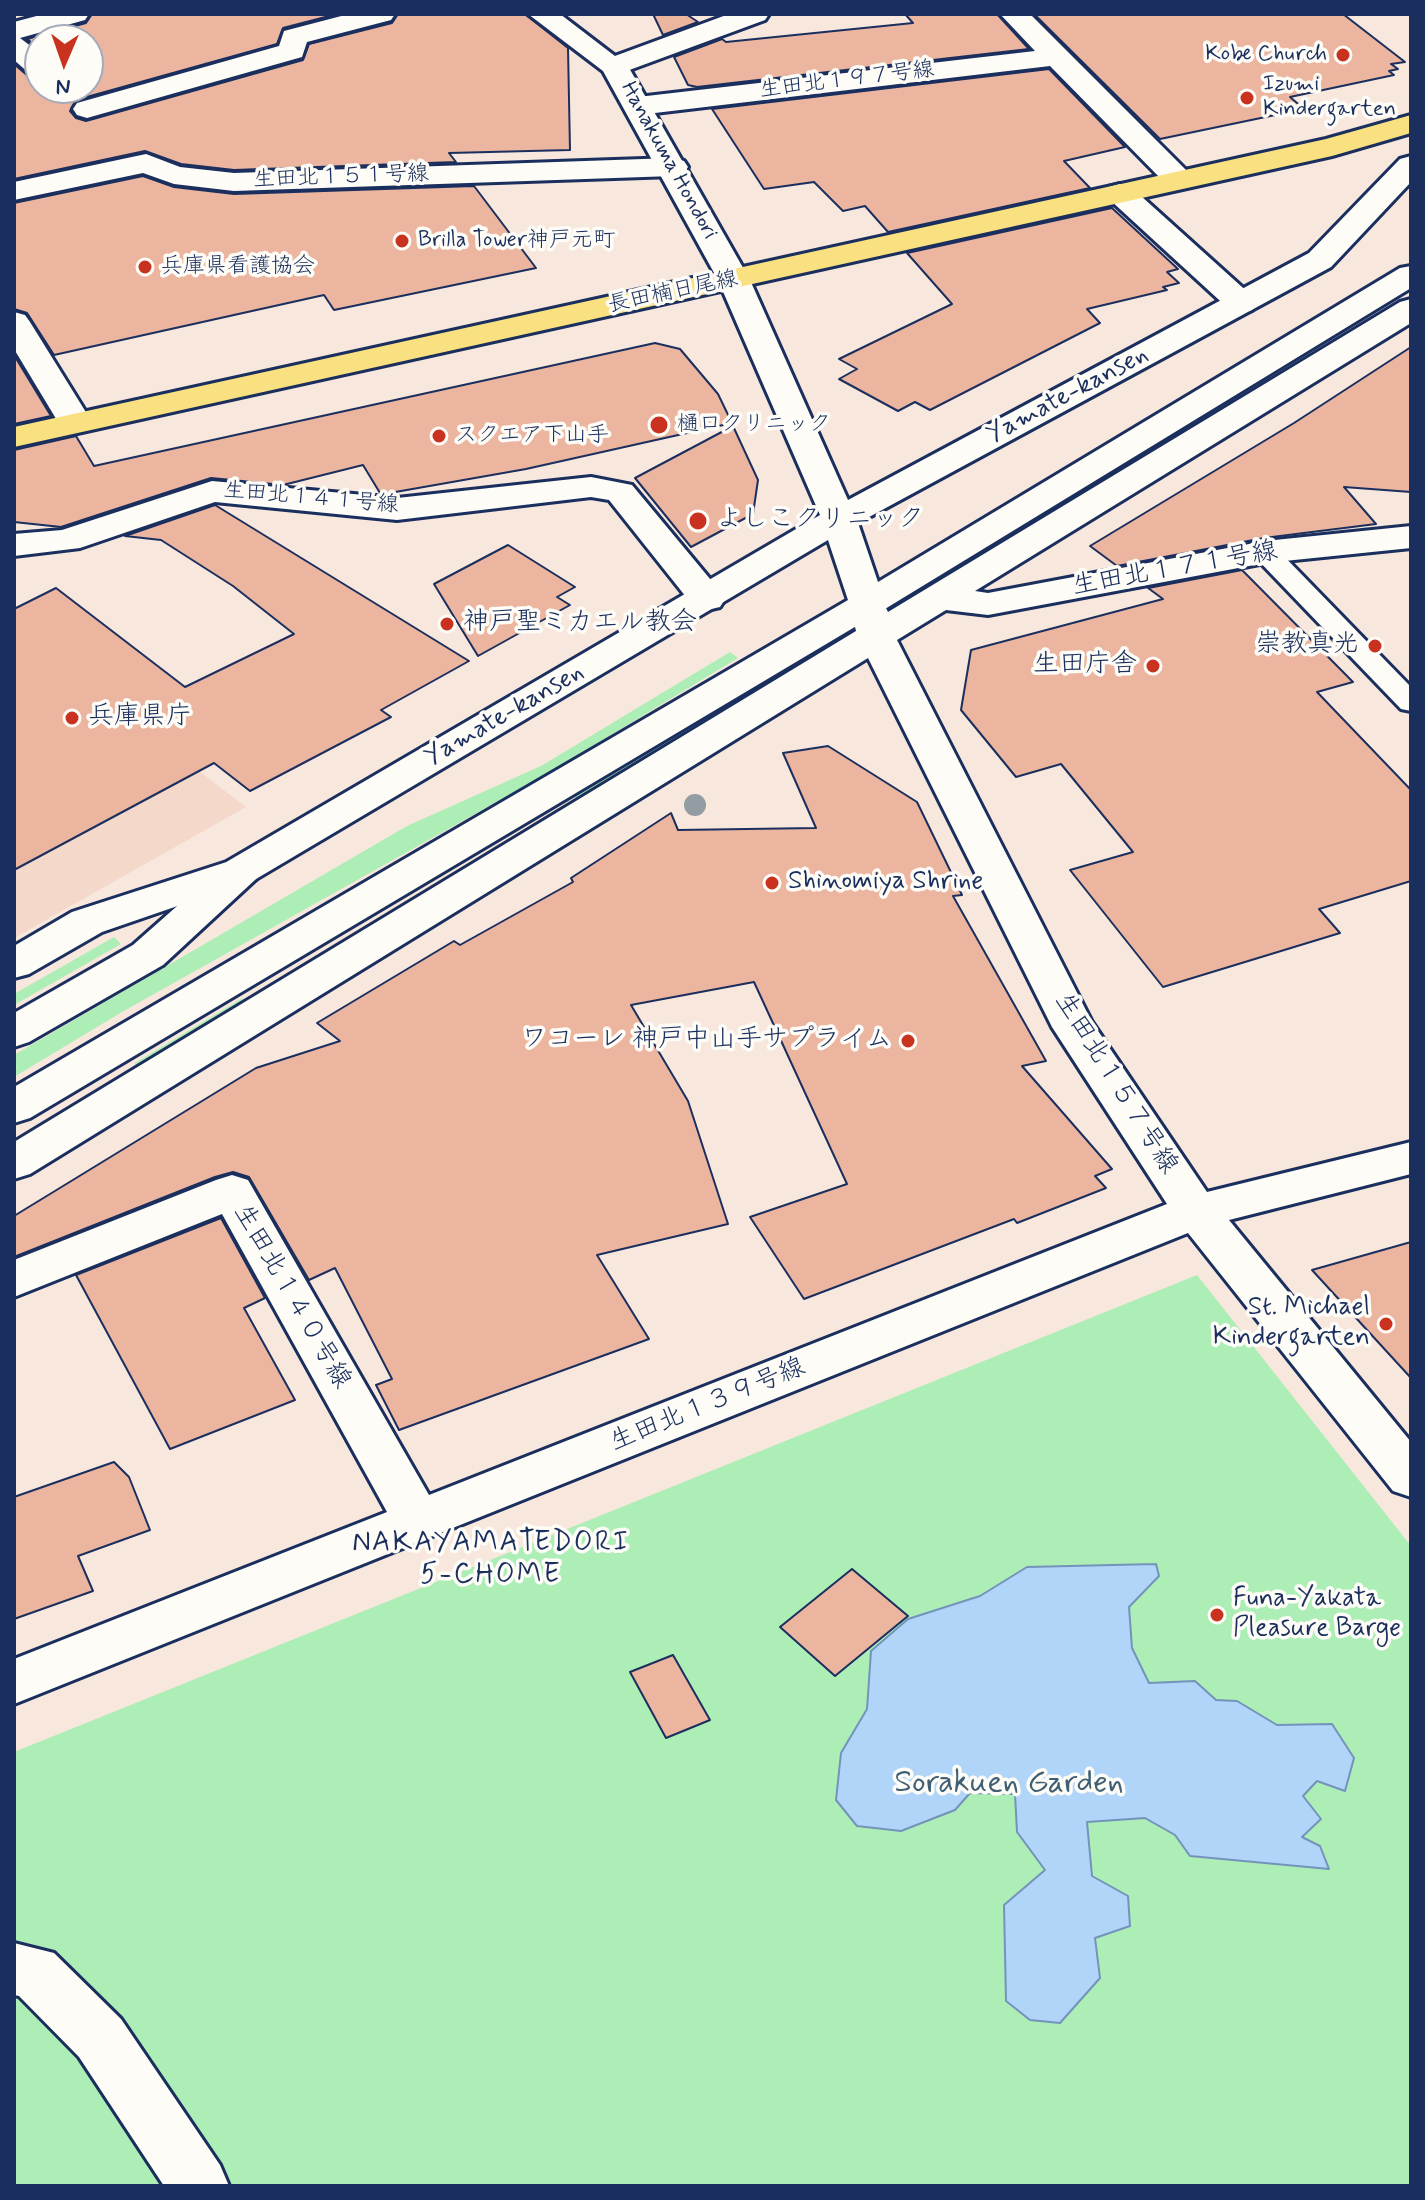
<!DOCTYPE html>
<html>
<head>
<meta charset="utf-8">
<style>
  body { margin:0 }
  #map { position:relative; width:1425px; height:2200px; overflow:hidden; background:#f8e7dd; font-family:Mynerve,sans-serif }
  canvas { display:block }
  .frame { position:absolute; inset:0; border:16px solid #1b2f5e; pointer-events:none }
  .north { position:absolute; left:24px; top:24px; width:80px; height:80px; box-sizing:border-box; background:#fdfcf7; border:2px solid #a3aaba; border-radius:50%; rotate:182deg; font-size:22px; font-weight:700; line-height:32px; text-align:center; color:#1b2f5e }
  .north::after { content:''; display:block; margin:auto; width:28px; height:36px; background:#c8321e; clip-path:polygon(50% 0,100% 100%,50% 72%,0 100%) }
</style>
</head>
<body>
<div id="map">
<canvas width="1425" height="2200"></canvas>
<div class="frame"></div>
<div class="north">N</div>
</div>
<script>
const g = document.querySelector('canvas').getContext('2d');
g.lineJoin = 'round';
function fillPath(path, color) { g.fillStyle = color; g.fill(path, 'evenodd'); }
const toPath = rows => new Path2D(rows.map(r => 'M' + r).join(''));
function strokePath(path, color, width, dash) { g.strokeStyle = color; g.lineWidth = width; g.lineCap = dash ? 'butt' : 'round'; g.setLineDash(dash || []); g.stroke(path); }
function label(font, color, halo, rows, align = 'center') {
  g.font = font + ' Mynerve,"Klee One",sans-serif'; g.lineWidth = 7; g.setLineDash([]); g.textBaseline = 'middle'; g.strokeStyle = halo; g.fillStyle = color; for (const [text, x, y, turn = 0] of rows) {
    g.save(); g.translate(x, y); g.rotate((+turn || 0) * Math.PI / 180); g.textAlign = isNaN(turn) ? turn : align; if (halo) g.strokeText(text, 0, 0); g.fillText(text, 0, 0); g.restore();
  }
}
fillPath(toPath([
  [14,630,246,807,14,938]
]), '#f4d8ca');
fillPath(toPath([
  [1399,301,1408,305,1007,543,998,538],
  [730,652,738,658,548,773,122,1012,14,1077,14,1055,407,826,541,766],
  [748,693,755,697,580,801,573,796],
  [114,937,121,944,14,1005,14,994],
  [257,997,135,1072,135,1063,241,999],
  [1197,1275,1411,1546,1411,2186,14,2186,14,1752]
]), '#adeeb7');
const water = toPath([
  [1156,1564,1159,1576,1129,1607,1132,1648,1149,1683,1195,1681,1216,1700,1237,1701,1277,1725,1332,1724,1354,1758,1345,1791,1317,1781,1303,1796,1321,1819,1302,1837,1320,1846,1329,1869,1190,1856,1175,1835,1145,1818,1087,1822,1092,1876,1128,1896,1130,1926,1095,1938,1100,1978,1060,2023,1030,2020,1006,2001,1004,1905,1045,1870,1017,1832,1015,1794,970,1793,955,1810,901,1831,857,1826,836,1800,841,1753,867,1709,871,1651,908,1619,980,1596,1027,1567,1156,1564]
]);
fillPath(water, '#b0d5f9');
strokePath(water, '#7493bb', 2);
const building = toPath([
  [92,14,337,14,283,28,277,44,76,100,70,111,76,118,86,121,303,60,309,44,392,23,398,14,525,14,568,48,570,150,449,153,456,162,234,170,181,164,145,151,14,179,14,64,28,76,40,80,40,88,88,88,88,40,40,40,40,49,27,39,86,23,92,14],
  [653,14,686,14,698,22,663,35,653,14],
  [905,14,997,14,1029,49,697,87,688,85,674,57,722,39,726,42,913,23,905,14],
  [1034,14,1343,14,1405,62,1391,64,1398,69,1389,71,1394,75,1290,97,1304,109,1160,139,1034,14],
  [1049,69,1125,147,1064,161,1090,188,888,232,865,206,843,211,814,182,764,189,712,109,1049,69],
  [143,176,174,187,234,194,474,186,536,268,334,310,324,295,54,355,27,313,14,309,14,203,143,176],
  [1112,208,1178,269,1167,272,1179,283,1163,287,1167,290,1087,309,1100,323,930,410,915,402,898,411,839,379,857,369,839,359,952,304,907,253,1112,208],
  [655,343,680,349,718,394,732,423,526,469,384,494,380,493,363,465,283,485,211,478,61,527,14,522,14,450,76,436,94,466,655,343],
  [1411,347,1411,492,1344,487,1376,524,1264,538,1117,566,1090,546,1294,423,1411,347],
  [14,355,51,416,14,424,14,355],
  [733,426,758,480,753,514,691,547,635,478,733,426],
  [215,505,469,661,381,710,391,717,250,791,214,763,14,870,14,609,56,588,185,687,294,634,233,586,161,540,125,536,215,505],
  [508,545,575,587,557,597,570,605,478,656,434,584,508,545],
  [1242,570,1353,682,1317,692,1411,790,1411,881,1319,909,1340,933,1163,987,1070,870,1133,852,1061,764,1016,777,961,710,971,650,1163,599,1148,588,1242,570],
  [828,746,917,802,962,895,953,896,1046,1061,1022,1066,1112,1169,1095,1176,1106,1188,1017,1223,1014,1219,804,1299,750,1217,847,1184,754,982,631,1005,688,1101,728,1224,597,1255,649,1339,399,1430,376,1385,392,1379,335,1268,309,1280,249,1177,233,1172,215,1177,14,1257,14,1216,256,1068,340,1041,317,1023,454,941,460,945,573,882,571,878,671,813,678,830,816,828,783,753,828,746],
  [221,1218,265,1298,244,1308,295,1400,170,1449,76,1275,221,1218],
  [1411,1242,1411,1378,1312,1270,1411,1242],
  [114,1462,129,1477,150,1530,78,1556,93,1591,14,1619,14,1497,114,1462],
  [852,1569,908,1616,835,1676,780,1627,852,1569],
  [673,1655,710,1720,666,1738,630,1672,673,1655]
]);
fillPath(building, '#ebb59f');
strokePath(building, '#1b2f5e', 2);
const lane = toPath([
  [1265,544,1274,546,1411,687,1411,711,1401,709,1256,558,1252,552,1256,546,1265,544]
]);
const street = toPath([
  [44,14,89,14,85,20,20,38,40,53,40,77,30,74,14,60,14,22,44,14],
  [349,14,395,14,391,20,307,42,302,57,87,118,77,115,73,109,77,103,279,46,284,31,349,14],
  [729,14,769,14,765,20,624,72,614,74,604,72,600,66,604,60,729,14],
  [1000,14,1030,14,1189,173,1193,179,1189,185,1178,188,1167,185,1050,66,638,115,628,112,624,106,628,100,638,97,1035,51,1000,14],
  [146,154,180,167,234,173,673,158,684,161,688,167,684,173,673,176,234,191,174,184,143,173,14,200,14,182,146,154],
  [1120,184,1131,187,1252,296,1257,303,1252,310,1241,313,1230,310,1109,199,1105,193,1109,187,1120,184],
  [1411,299,1411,323,975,591,988,593,1265,541,1411,526,1411,548,1265,563,988,615,946,610,897,640,1092,1022,1207,1192,1411,1142,1411,1174,1229,1220,1411,1442,1411,1497,1393,1491,1188,1233,14,1704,14,1659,387,1512,222,1214,14,1297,14,1260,216,1180,232,1175,248,1180,429,1495,1167,1204,1052,1027,868,658,30,1174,14,1179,14,1142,856,631,850,606,855,598,868,595,881,598,888,612,1400,302,1411,299],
  [14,312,25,315,30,322,92,422,87,429,75,432,63,429,58,422,14,349,14,312],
  [591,477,632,485,720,591,725,599,720,607,707,610,694,607,609,500,591,497,397,520,215,502,80,548,14,556,14,534,62,530,212,481,397,498,591,477],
  [242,857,256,861,262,870,256,879,102,932,29,974,14,978,14,946,72,912,242,857],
  [14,1943,54,1953,121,2019,220,2165,229,2186,164,2186,79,2057,19,1996,14,1995,14,1943]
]);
const secondary = toPath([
  [528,14,560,14,628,66,750,280,848,500,1309,253,1400,159,1411,156,1411,182,1331,267,858,523,878,582,1400,268,1411,266,1411,288,880,612,30,1118,14,1123,14,1087,848,600,828,540,256,879,163,965,29,1042,14,1047,14,1013,133,945,228,861,820,515,718,280,603,71,528,14]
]);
const primary = toPath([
  [1411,115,1411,133,1332,156,14,447,14,427,1326,139,1411,115]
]);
strokePath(lane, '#1b2f5e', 6);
strokePath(street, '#1b2f5e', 6);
strokePath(secondary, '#1b2f5e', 6);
strokePath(primary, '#1b2f5e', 6);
fillPath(lane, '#fdfcf7');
fillPath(street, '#fdfcf7');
fillPath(secondary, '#fdfcf7');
fillPath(primary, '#f9e181');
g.fillStyle = '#939ca3';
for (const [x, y] of [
  [695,805]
]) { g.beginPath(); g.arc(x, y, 11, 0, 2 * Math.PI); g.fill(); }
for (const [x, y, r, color] of [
  [1343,55,8,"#c8321e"],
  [1247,98,8,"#c8321e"],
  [402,241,8,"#c8321e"],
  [145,267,8,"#c8321e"],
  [659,425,10,"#c8321e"],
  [439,436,8,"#c8321e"],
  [698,521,10,"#c8321e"],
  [447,624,8,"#c8321e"],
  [1375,646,8,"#c8321e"],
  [1153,666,8,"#c8321e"],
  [72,718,8,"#c8321e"],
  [772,883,8,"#c8321e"],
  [908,1041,8,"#c8321e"],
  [1386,1324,8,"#c8321e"],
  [1217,1615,8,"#c8321e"]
]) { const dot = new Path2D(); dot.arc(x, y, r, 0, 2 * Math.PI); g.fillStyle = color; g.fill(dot); strokePath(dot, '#fdfcf7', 3); }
label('22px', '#1b2f5e', '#fdfcf7', [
  ["Kobe Church",1327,55,"right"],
  ["Izumi",1263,85],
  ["Kindergarten",1263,110],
  ["Brilla Tower神戸元町",418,241],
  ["兵庫県看護協会",161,267],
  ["樋口クリニック",677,425],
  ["スクエア下山手",455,436]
], 'left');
label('22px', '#1b2f5e', '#fdfcf7', [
  ["生田北１９７号線",847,81,-7],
  ["Hanakuma Hondori",668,161,61],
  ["生田北１５１号線",341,178,-2],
  ["長田楠日尾線",673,293,-12],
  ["生田北１４１号線",311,499,5]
]);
label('26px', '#1b2f5e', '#fdfcf7', [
  ["Yamate-kansen",1068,396,-28],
  ["生田北１７１号線",1175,570,-10],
  ["Yamate-kansen",505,716,-30],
  ["生田北１５７号線",1115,1084,58],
  ["生田北１４０号線",291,1297,60],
  ["生田北１３９号線",708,1406,-22]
]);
label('26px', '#1b2f5e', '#fdfcf7', [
  ["よしこクリニック",716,521],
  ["神戸聖ミカエル教会",463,624],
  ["崇教真光",1359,646,"right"],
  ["生田庁舎",1137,666,"right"],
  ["兵庫県庁",88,718],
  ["Shinomiya Shrine",788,883],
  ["ワコーレ 神戸中山手サプライム",892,1041,"right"],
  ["St. Michael",1370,1309,"right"],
  ["Kindergarten",1370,1339,"right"],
  ["Funa-Yakata",1233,1600],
  ["Pleasure Barge",1233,1630]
], 'left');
g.letterSpacing = '2px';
label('28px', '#1b2f5e', '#fdfcf7', [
  ["NAKAYAMATEDORI",491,1544],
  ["5-CHOME",491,1576]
]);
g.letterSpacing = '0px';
label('32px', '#405f74', '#fdfcf7', [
  ["Sorakuen Garden",1009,1784]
]);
</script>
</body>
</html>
